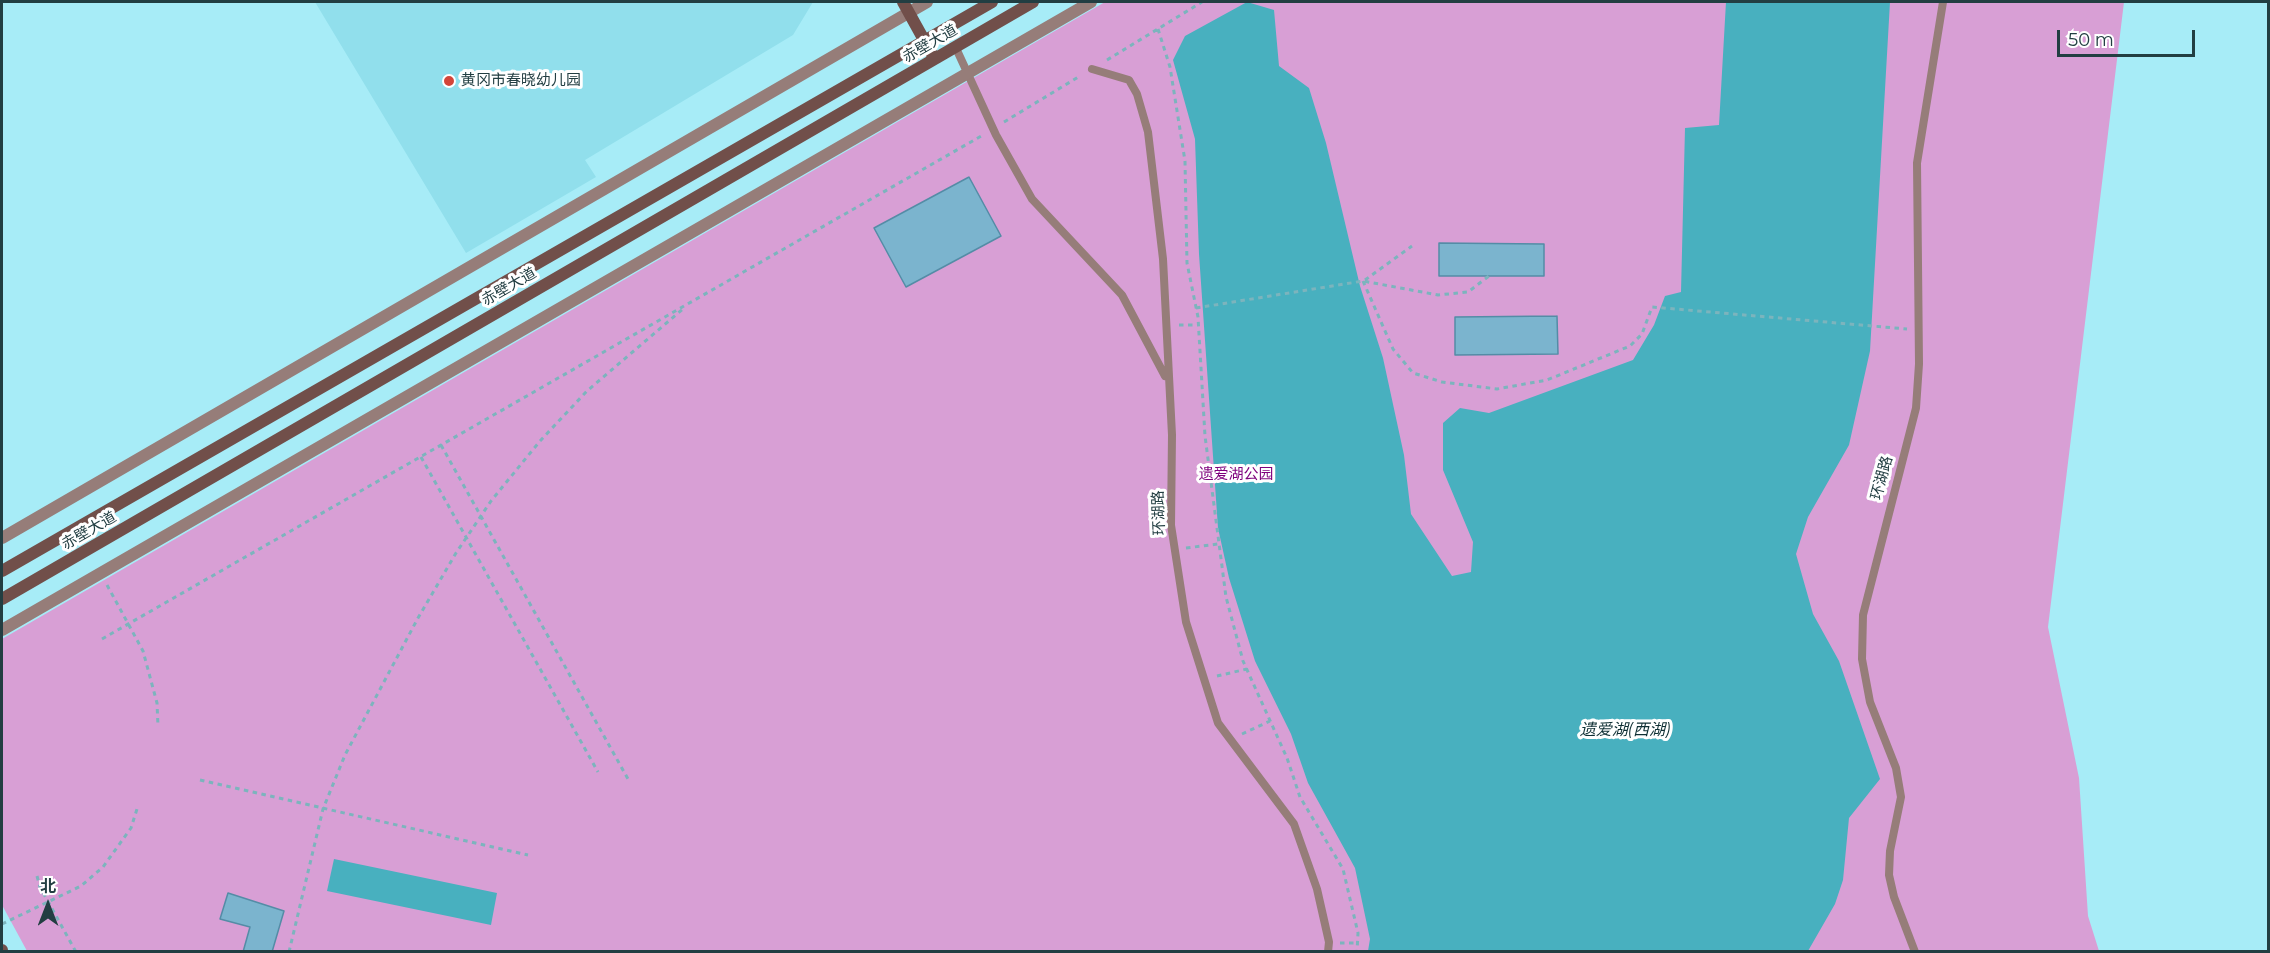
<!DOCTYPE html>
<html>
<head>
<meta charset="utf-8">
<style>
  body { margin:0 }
  #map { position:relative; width:2270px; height:953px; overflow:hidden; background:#a7ecf7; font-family:Montserrat,"Noto Sans SC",sans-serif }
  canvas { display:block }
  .frame { position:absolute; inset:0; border:3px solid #223e42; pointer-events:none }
  .north { position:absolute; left:18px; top:875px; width:60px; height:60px; -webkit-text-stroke:4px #fff; paint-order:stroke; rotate:0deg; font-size:16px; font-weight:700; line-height:24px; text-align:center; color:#223e42 }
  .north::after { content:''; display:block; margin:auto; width:21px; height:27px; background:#223e42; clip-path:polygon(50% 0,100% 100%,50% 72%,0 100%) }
  .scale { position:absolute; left:2057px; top:30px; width:138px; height:27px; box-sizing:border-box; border:3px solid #223e42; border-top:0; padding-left:8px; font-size:18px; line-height:21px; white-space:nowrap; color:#223e42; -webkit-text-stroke:4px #fff; paint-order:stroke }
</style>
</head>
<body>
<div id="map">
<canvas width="2270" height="953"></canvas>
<div class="frame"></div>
<div class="north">北</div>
<div class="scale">50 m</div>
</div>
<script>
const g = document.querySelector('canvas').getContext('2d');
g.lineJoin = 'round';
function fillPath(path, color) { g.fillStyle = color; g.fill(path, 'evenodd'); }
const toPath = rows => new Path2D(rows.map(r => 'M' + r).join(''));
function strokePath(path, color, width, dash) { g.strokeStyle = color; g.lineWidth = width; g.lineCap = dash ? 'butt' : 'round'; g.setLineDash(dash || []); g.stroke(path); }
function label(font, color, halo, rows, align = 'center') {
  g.font = font + ' Montserrat,"Noto Sans SC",sans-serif'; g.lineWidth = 6; g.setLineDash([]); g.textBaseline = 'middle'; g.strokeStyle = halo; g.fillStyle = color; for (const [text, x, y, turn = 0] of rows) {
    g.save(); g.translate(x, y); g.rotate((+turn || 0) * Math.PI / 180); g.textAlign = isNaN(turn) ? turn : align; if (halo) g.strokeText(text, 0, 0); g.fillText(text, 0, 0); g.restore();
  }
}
fillPath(toPath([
  [315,2,813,2,793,35,585,160,596,177,466,253]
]), '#91dfec');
fillPath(toPath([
  [1105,2,2124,2,2048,627,2079,778,2088,916,2099,951,27,951,2,905,2,639]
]), '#d89fd5');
fillPath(toPath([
  [1247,2,1274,10,1279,66,1309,88,1326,143,1360,286,1383,358,1404,455,1411,514,1452,576,1471,572,1473,542,1443,470,1443,423,1460,408,1489,413,1633,360,1654,325,1665,296,1681,292,1685,128,1719,125,1726,2,1890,2,1870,351,1849,445,1808,517,1796,554,1813,614,1839,661,1880,779,1849,818,1843,880,1835,904,1808,951,1368,951,1370,939,1355,868,1308,783,1291,734,1255,661,1229,578,1218,528,1199,254,1195,139,1173,60,1185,36],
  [334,859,497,893,491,925,327,891]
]), '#48b0bf');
const building = toPath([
  [969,177,1001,236,906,287,874,228,969,177],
  [1439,243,1544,244,1544,276,1439,276,1439,243],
  [1557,316,1558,354,1455,355,1455,317,1557,316],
  [228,893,284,911,272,952,243,952,250,927,220,919,228,893]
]);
fillPath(building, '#7bb4ce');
strokePath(building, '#548ca6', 1.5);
strokePath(toPath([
  [1158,29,1170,67,1185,161,1187,263,1198,317,1205,436,1226,597,1243,661,1287,758,1300,797,1343,869,1358,933,1357,952],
  [1107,60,1202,2],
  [1004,122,1080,76],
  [1365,280,1412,246],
  [1363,281,1393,349,1413,373,1442,382,1497,389,1547,380,1630,346,1642,334,1652,307,1907,329],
  [1196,308,1363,281,1438,295,1468,292,1489,276],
  [1179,325,1199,325],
  [441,445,628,779],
  [421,457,598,772],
  [1186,548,1218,544],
  [107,585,143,651,157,703,158,726],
  [102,639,983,135],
  [1217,676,1247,669],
  [1242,734,1270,721],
  [200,780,528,855],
  [37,876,40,887,76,952],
  [2,924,81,886,103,867,131,828,137,809],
  [1340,943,1357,943],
  [289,952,323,809,345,755,418,618,456,553,491,501,540,441,587,391,684,308]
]), '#7cb4bd', 3, [4.5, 4.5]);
strokePath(toPath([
  [955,46,996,135,1032,199,1122,295,1165,376],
  [1092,69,1129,80,1137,94,1148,132,1163,259,1172,435,1171,525,1186,622,1218,723,1294,824,1317,889,1329,942,1328,952],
  [1915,952,1894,897,1889,875,1890,851,1901,797,1896,768,1870,702,1862,659,1863,615,1916,408,1919,364,1917,163,1943,2]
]), '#967d79', 8);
strokePath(toPath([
  [2,538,927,2],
  [2,630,1091,2]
]), '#967d79', 12);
strokePath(toPath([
  [903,2,934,58],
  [2,571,992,2],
  [2,599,1033,2],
  [2,950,2,952]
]), '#714f4a', 12);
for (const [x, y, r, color] of [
  [449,81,6,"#d34539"]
]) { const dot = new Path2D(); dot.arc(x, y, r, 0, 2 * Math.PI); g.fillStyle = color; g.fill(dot); strokePath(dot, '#fff', 2); }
label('15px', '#223e42', '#fff', [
  ["赤壁大道",930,44,-30],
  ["赤壁大道",509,287,-30],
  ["环湖路",1882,478,-75],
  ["环湖路",1159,513,-92],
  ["赤壁大道",89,531,-30]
]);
label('15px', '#223e42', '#fff', [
  ["黄冈市春晓幼儿园",461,81]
], 'left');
label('15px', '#7e007d', '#fff', [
  ["遗爱湖公园",1236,475]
]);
label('italic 16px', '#0f2f34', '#fff', [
  ["遗爱湖(西湖)",1625,730]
]);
</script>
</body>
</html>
